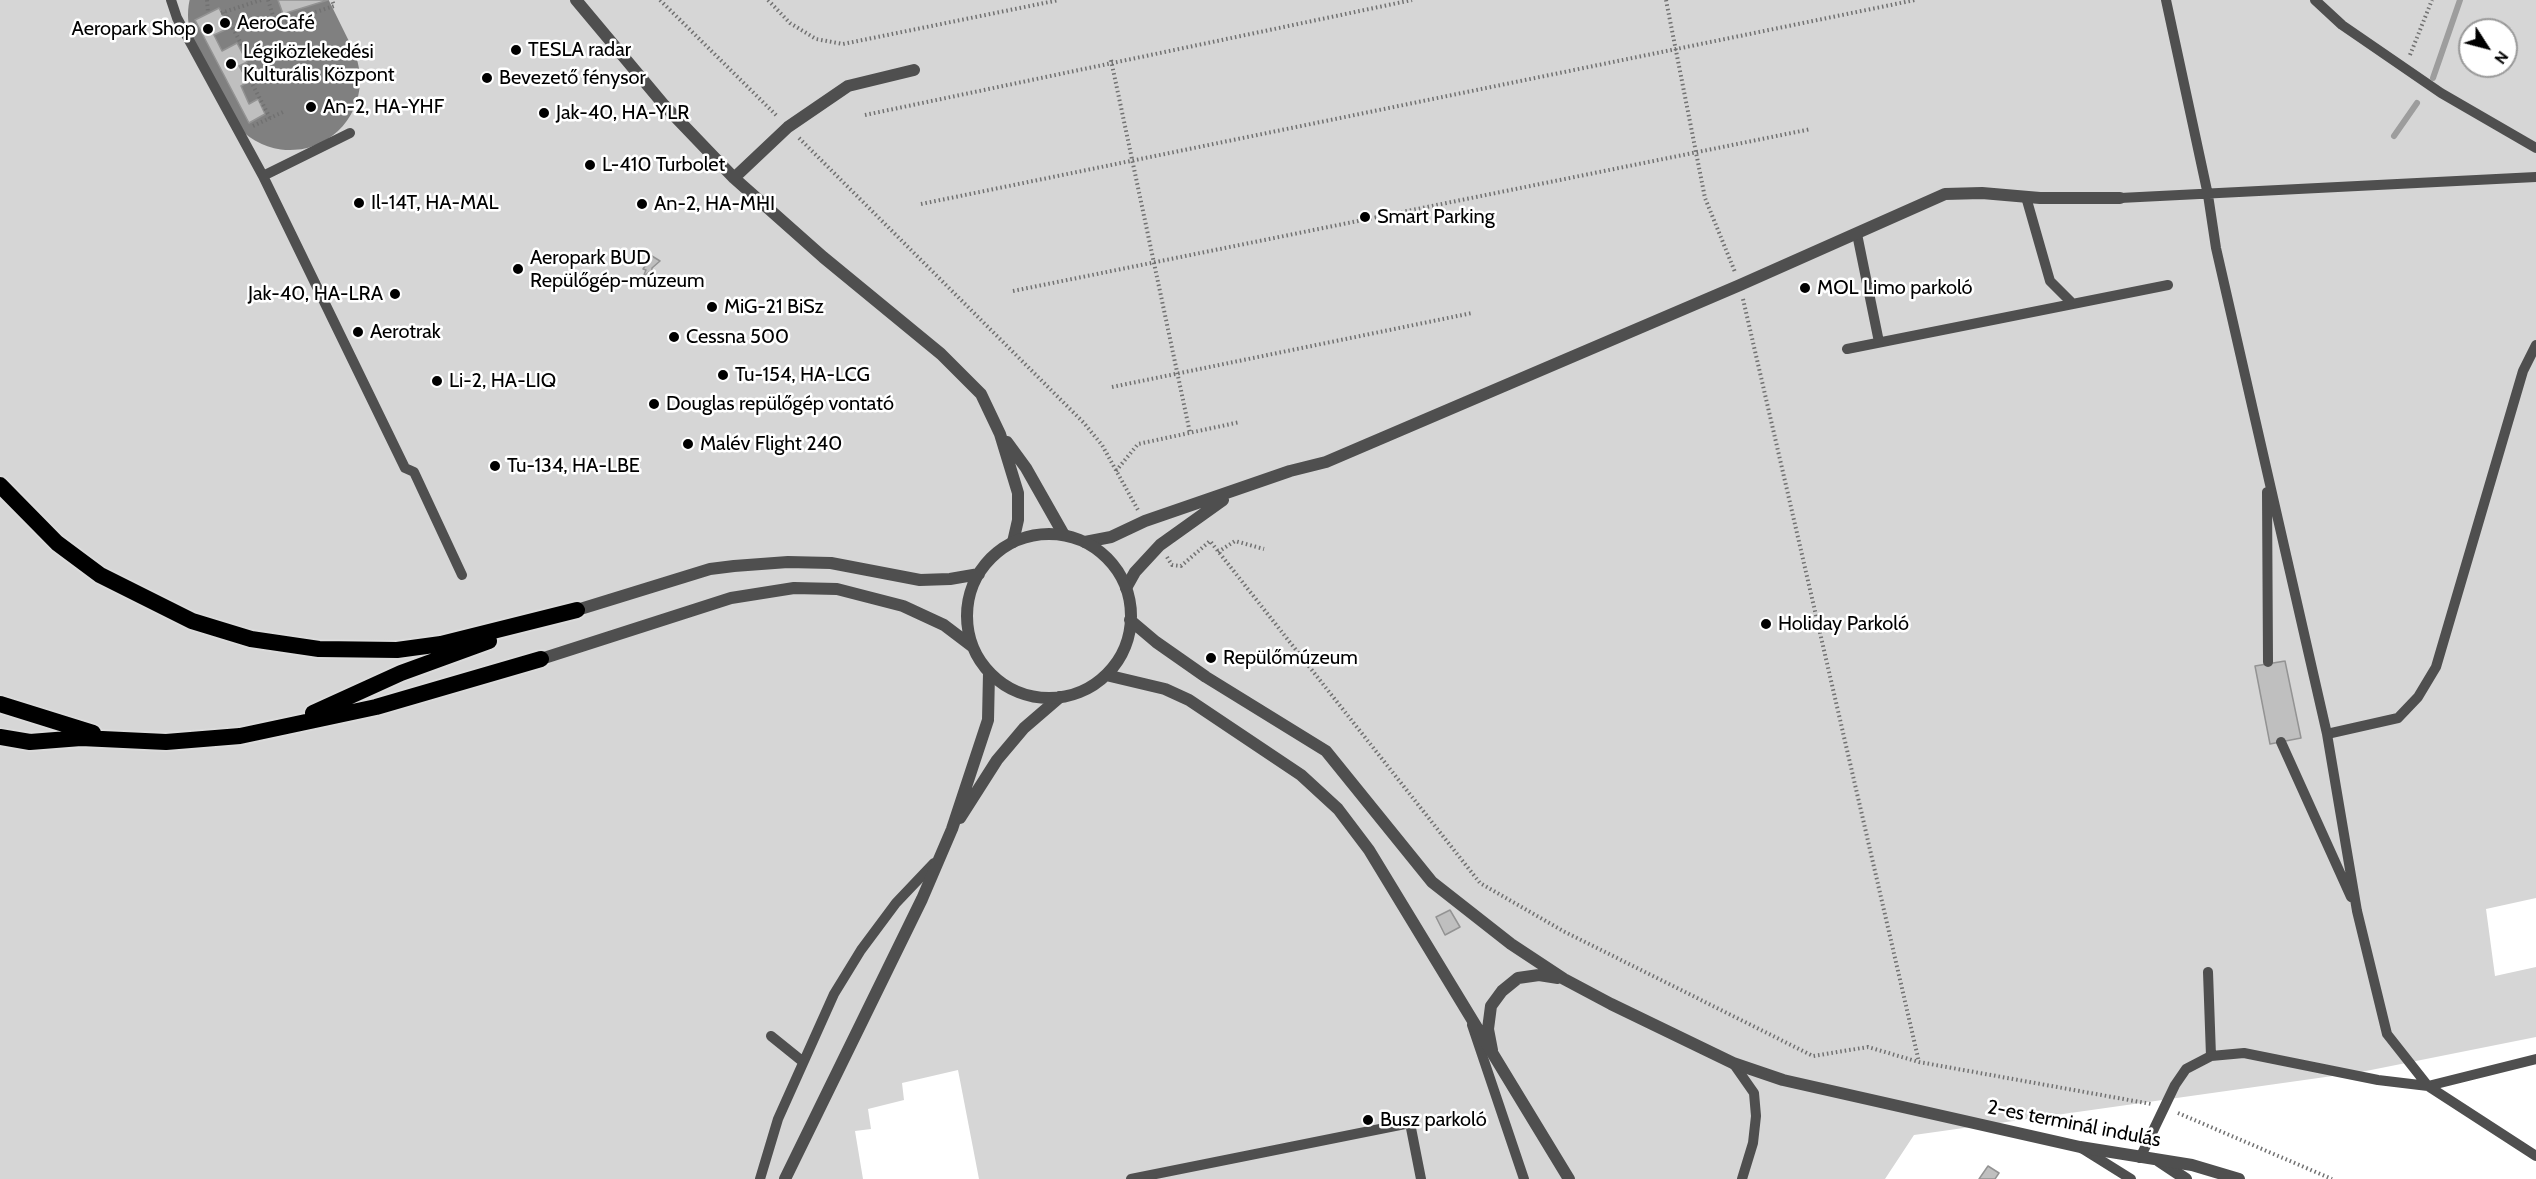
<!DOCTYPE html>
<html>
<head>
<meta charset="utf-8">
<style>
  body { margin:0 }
  #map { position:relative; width:2536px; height:1179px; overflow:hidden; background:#fff; font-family:Cabin,sans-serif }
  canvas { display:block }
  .north { position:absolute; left:2458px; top:18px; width:60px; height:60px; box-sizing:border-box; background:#fff; border:2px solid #999; border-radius:50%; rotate:126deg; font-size:16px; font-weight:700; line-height:24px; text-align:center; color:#000 }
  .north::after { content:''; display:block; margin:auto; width:21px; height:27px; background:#000; clip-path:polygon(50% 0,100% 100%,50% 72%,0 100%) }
</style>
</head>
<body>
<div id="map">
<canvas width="2536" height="1179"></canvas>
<div class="north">N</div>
</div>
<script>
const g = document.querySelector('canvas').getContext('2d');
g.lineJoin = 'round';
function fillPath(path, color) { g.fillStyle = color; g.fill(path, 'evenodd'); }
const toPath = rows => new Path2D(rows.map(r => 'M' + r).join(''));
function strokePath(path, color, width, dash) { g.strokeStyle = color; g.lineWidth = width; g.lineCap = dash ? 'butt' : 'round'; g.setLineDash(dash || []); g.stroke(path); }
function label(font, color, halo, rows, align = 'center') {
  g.font = font + ' Cabin,sans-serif'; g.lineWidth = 5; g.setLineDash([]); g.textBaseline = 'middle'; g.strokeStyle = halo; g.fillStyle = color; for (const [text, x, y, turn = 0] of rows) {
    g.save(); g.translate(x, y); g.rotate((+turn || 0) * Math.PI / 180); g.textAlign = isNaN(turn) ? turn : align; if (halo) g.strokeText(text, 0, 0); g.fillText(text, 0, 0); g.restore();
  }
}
fillPath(toPath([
  [0,0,2536,0,2536,898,2486,909,2495,976,2536,967,2536,1037,2361,1072,1914,1135,1885,1179,979,1179,958,1070,902,1083,904,1100,868,1109,871,1129,855,1131,863,1179,0,1179],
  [2470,30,2506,30,2506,66,2470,66]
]), '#d6d6d6');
strokePath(toPath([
  [2433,78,2460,0],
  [2394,136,2417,103]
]), '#9d9d9d', 6);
strokePath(toPath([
  [258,15,290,80]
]), '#808080', 140);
const building = toPath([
  [278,0,328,0,283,14,278,0],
  [219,8,229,28,214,35,222,51,237,43,247,62,239,66,248,82,241,86,249,104,258,99,265,114,249,123,195,20,219,8],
  [652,256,660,261,652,268,652,274,649,272,643,277,646,270,643,269,652,256],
  [2285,661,2301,738,2270,744,2255,666,2285,661],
  [1450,910,1460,927,1445,935,1436,917,1450,910],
  [1988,1166,1999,1173,1995,1179,1979,1179,1988,1166]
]);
fillPath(building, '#bfbfbf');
strokePath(building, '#939393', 1.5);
const trunk = toPath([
  [0,485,57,543,100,575,192,621,251,639,319,649,397,650,441,644,577,610],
  [0,704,93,733],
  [313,713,401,673,489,641],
  [0,737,30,742,81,738,166,742,240,736,376,707,541,659]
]);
strokePath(trunk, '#dbdbdb', 20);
strokePath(toPath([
  [207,0,208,13],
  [268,0,276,25,334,6,332,0],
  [660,0,777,116],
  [768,0,790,23,816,39,843,44,1059,0],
  [1666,0,1705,198,1735,272],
  [224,12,250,60,247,74,270,118],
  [221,13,261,0],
  [2410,55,2432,0],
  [1111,60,1190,433],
  [865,115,1412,0],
  [253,126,285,111],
  [799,138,1084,423,1102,445,1138,510],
  [921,204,1915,0],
  [1013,291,1811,129],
  [1743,299,1919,1062],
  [1112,387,1472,313],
  [1116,471,1138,444,1240,422],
  [1218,552,1235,541,1264,549],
  [1167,557,1172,565,1181,566,1210,541,1480,883,1563,931,1813,1056,1868,1047,1919,1062,2151,1104],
  [2178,1113,2332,1179]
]), '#717171', 4, [1.5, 3]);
strokePath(toPath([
  [171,0,177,18,263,176,405,468,414,472,462,575],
  [2166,0,2208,195,2216,248,2327,734,2357,911,2387,1034,2428,1086,2536,1156],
  [2315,0,2342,25,2441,93,2536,148],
  [263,176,350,133],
  [2026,197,2050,281,2073,304],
  [2120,198,2536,177],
  [1857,234,1879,342],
  [1847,349,2168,285],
  [2267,492,2268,662],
  [2327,734,2398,718,2418,697,2436,667,2523,371,2536,345],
  [2281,742,2351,897],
  [2208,972,2211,1056],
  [1472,1025,1524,1179],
  [771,1036,802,1061],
  [1733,1063,1754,1093,1756,1116,1753,1143,1742,1179],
  [2083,1149,2131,1179],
  [2140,1158,2175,1085,2186,1069,2211,1056,2244,1053,2378,1080,2428,1086,2536,1059],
  [760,1179,778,1119,834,994,861,950,896,903,934,863],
  [1131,1179,1410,1123,1421,1179]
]), '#4f4f4f', 10);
strokePath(toPath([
  [576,0,664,105,734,178,823,257,941,354,981,394,1000,434,1018,493,1018,520,1013,542],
  [734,178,788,127,848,86,914,70],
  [1007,442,1026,468,1064,535],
  [1085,542,1111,537,1145,521,1290,471,1326,462,1740,285,1945,194,1982,193,2040,198,2120,198],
  [1126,588,1135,572,1160,545,1223,500],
  [960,818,997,760,1024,728,1060,697],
  [2159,1161,2186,1179],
  [785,1179,922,899,952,829,988,720,989,673]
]), '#4f4f4f', 12);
strokePath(toPath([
  '967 616a82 82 0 1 1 164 0a82 82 0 1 1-164 0Z',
  [577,610,710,569,734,566,788,562,831,563,920,580,950,579,979,574],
  [1130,620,1156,642,1206,677,1326,751,1432,882,1511,944,1564,979,1611,1004,1733,1063,1783,1080,2080,1147,2192,1165,2239,1179],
  [541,659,731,598,794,588,837,589,903,606,944,625,973,647],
  [1106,675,1165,689,1189,700,1301,775,1338,809,1369,850,1569,1179],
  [1492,1050,1488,1029,1491,1006,1502,991,1518,978,1539,975,1558,978]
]), '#4f4f4f', 12);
strokePath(trunk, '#000', 16);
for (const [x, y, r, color] of [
  [225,23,6,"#000"],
  [208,29,6,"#000"],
  [516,50,6,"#000"],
  [231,64,6,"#000"],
  [487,78,6,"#000"],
  [311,107,6,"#000"],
  [544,113,6,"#000"],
  [590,165,6,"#000"],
  [359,203,6,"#000"],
  [642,204,6,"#000"],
  [1365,217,6,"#000"],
  [518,269,6,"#000"],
  [1805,288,6,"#000"],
  [395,294,6,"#000"],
  [712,307,6,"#000"],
  [358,332,6,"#000"],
  [674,337,6,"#000"],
  [723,375,6,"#000"],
  [437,381,6,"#000"],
  [654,404,6,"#000"],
  [688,444,6,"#000"],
  [495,466,6,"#000"],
  [1766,624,6,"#000"],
  [1211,658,6,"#000"],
  [1368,1120,6,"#000"]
]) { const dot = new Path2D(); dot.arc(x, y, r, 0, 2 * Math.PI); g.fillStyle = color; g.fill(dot); strokePath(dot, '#fff', 2); }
label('20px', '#000', '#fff', [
  ["AeroCafé",237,23],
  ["Aeropark Shop",196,29,"right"],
  ["TESLA radar",528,50],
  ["Légiközlekedési",243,52],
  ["Kulturális Központ",243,75],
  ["Bevezető fénysor",499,78],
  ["An-2, HA-YHF",323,107],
  ["Jak-40, HA-YLR",556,113],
  ["L-410 Turbolet",602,165],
  ["Il-14T, HA-MAL",371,203],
  ["An-2, HA-MHI",654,204],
  ["Smart Parking",1377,217],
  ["Aeropark BUD",530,258],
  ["Repülőgép-múzeum",530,281],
  ["MOL Limo parkoló",1817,288],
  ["Jak-40, HA-LRA",383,294,"right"],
  ["MiG-21 BiSz",724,307],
  ["Aerotrak",370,332],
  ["Cessna 500",686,337],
  ["Tu-154, HA-LCG",735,375],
  ["Li-2, HA-LIQ",449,381],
  ["Douglas repülőgép vontató",666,404],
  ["Malév Flight 240",700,444],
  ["Tu-134, HA-LBE",507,466],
  ["Holiday Parkoló",1778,624],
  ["Repülőmúzeum",1223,658],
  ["Busz parkoló",1380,1120]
], 'left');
label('20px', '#000', '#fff', [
  ["2-es terminál indulás",2074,1124,11]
]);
</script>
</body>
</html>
